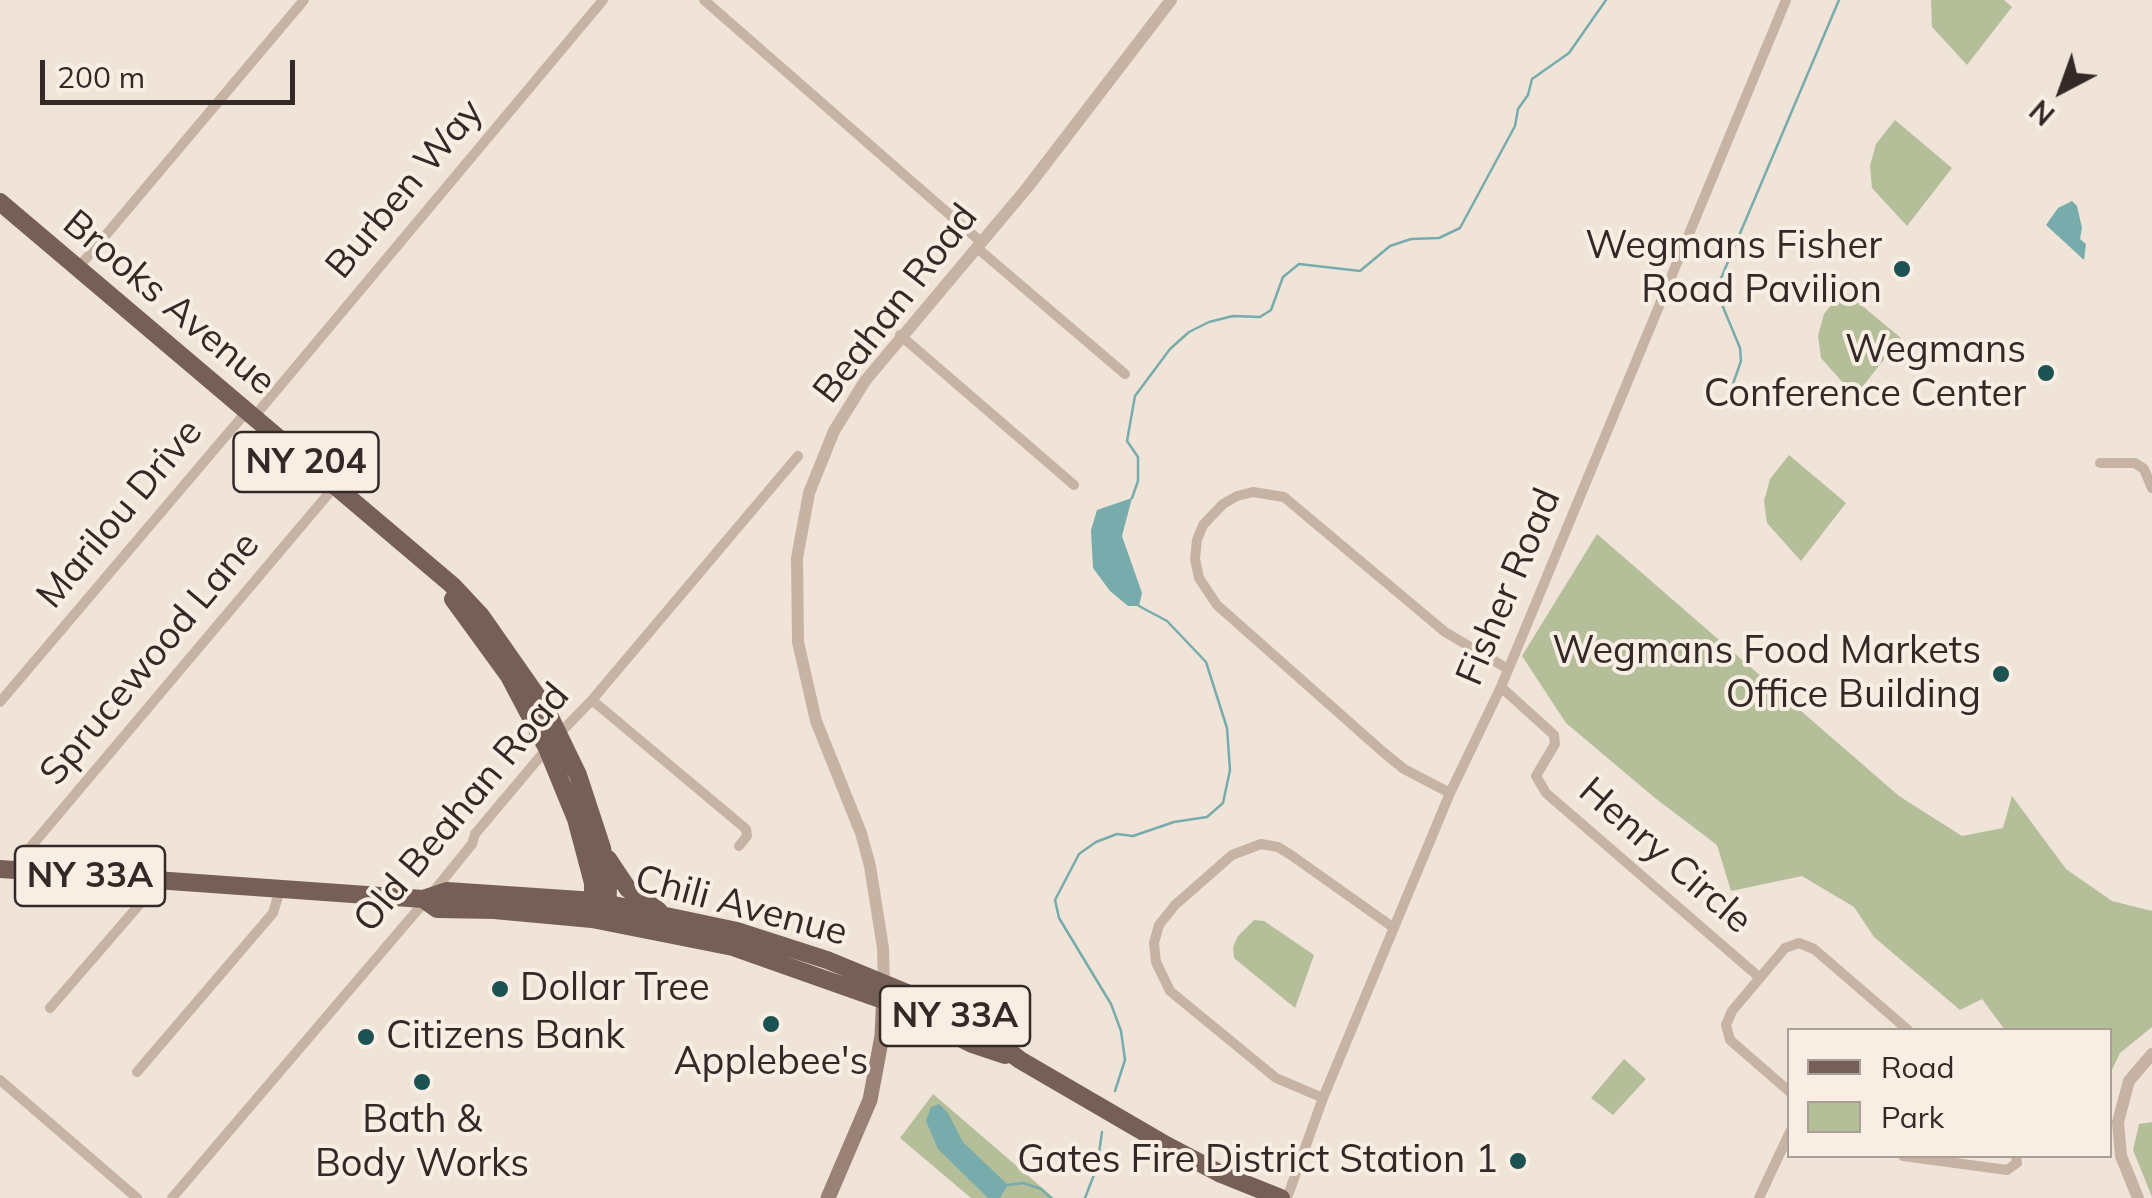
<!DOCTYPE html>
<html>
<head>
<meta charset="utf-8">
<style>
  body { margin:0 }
  #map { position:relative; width:2152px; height:1198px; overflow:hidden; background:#f0e3d8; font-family:Mulish,sans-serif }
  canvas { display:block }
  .legend { position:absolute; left:1787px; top:1028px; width:325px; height:130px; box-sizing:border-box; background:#f8eee4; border:2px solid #a99f98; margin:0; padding:12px 18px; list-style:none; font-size:30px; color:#332926 }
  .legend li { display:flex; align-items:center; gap:20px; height:50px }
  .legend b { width:50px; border:2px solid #a99f98 }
  .north { position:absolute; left:2012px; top:40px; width:100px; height:100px; -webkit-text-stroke:8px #f8eee4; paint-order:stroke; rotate:221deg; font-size:28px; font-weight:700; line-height:40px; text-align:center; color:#332926 }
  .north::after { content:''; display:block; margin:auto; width:35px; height:45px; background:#332926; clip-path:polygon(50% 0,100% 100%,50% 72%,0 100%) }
  .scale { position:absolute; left:40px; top:60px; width:255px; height:45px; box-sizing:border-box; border:5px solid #332926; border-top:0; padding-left:12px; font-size:30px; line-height:35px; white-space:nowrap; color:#332926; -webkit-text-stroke:8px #f8eee4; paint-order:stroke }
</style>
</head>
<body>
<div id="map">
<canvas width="2152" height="1198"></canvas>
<ul class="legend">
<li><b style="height:12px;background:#755f57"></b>Road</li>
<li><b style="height:28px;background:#b4be99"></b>Park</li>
</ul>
<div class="north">N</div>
<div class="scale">200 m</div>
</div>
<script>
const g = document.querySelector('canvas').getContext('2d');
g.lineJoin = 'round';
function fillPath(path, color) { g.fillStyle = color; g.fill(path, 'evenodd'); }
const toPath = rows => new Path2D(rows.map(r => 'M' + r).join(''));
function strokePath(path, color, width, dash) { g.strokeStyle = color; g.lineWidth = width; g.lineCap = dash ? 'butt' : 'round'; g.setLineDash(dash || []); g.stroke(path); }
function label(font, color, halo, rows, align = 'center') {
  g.font = font + ' Mulish,sans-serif'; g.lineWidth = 8; g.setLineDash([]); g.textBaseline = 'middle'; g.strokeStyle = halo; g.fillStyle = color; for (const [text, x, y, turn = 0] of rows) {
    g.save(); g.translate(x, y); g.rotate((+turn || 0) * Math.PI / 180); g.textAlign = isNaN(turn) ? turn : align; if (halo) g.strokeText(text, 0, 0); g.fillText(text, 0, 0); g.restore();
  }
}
fillPath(toPath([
  [1931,0,2004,0,2012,7,1967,65,1932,27],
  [1895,120,1952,168,1907,226,1872,188,1870,166,1876,144],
  [1843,290,1901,338,1855,396,1821,358,1818,336,1824,314],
  [1789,455,1846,503,1801,561,1767,523,1764,501,1770,479],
  [1597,534,1899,796,1962,836,2003,828,2012,796,2066,869,2112,901,2152,911,2152,1027,2120,1053,2110,1074,2110,1030,2005,1030,1982,999,1960,1010,1874,937,1854,907,1802,876,1731,891,1717,845,1655,798,1566,723,1522,656],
  [1254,920,1264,921,1314,955,1295,1008,1234,958,1233,947,1238,936],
  [1624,1059,1646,1079,1613,1115,1591,1098],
  [933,1094,1054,1198,971,1198,900,1138],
  [2152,1122,2152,1197,2133,1150,2139,1124]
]), '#b4be99');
fillPath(toPath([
  [2072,201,2077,206,2082,228,2080,239,2086,244,2084,260,2046,225,2058,208],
  [1132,498,1122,536,1142,593,1139,606,1128,606,1110,591,1093,568,1091,530,1097,510],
  [939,1104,948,1113,963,1142,1008,1185,1000,1198,988,1198,938,1149,926,1121,931,1107]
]), '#78acac');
strokePath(toPath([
  [1729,395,1741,361,1740,348,1716,290,1839,0],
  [1132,498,1138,481,1138,457,1127,441,1135,396,1170,349,1189,332,1209,322,1233,316,1260,317,1271,310,1283,277,1299,264,1360,271,1390,246,1411,239,1439,238,1460,228,1515,126,1518,109,1528,95,1532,79,1569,53,1606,0],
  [1115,1091,1125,1060,1121,1031,1111,1004,1059,918,1055,900,1079,854,1096,842,1117,834,1133,836,1174,822,1207,817,1223,803,1230,770,1227,728,1206,662,1167,621,1139,606],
  [1008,1185,1023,1183,1041,1189,1051,1198],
  [1085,1198,1097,1167,1102,1132]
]), '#78acac', 2.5);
strokePath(toPath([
  [704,0,981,242],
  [976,247,1125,374],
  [78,268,304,0],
  [900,335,1074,485],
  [254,417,603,0],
  [2100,463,2135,463,2144,469,2152,488],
  [1501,687,1554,735,1555,744,1536,776,1546,793,1759,977],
  [592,700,746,829,747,836,739,846],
  [0,702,247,411],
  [1450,793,1404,769,1383,752,1217,605,1199,578,1195,559,1197,540,1203,525,1223,504,1237,496,1253,492,1284,497,1445,632,1508,669],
  [12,869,335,486],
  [50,1008,139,905,147,880],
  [137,1072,273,913,280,890],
  [0,1080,137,1198],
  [1790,1092,1730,1040,1726,1025,1732,1011,1785,948,1799,943,1814,949,1908,1030],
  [1323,1098,1276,1078,1170,991,1156,962,1154,943,1159,925,1175,905,1232,855,1261,844,1278,847,1291,855,1394,928],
  [1903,1156,2007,1170,2017,1163,2016,1156],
  [172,1198,438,886,472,844,475,834,560,733,592,700,798,456],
  [1287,1198,1323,1098,1450,793,1501,687,1786,0],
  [1759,1198,1790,1132]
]), '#c7b3a4', 10);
strokePath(toPath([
  [884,983,883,948,870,866,861,833,816,721,798,642,797,558,809,493,834,431,865,381,1027,188,1171,0],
  [2138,1198,2121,1156,2118,1122,2129,1081,2152,1054]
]), '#c7b3a4', 12);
strokePath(toPath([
  [828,1198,870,1100,882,1036,884,992]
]), '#9b8276', 15);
strokePath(toPath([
  [0,202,452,585,481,616,546,709,578,775,602,848,608,886,607,921],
  [453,599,509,676,547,748,576,819,593,883,593,912],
  [608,859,628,889,659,911],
  [0,869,423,899,447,891,595,901,737,931,827,960,912,995,981,1030,1020,1060,1166,1145,1221,1174,1281,1198],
  [423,899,437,909,494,910,592,919,733,947,883,1000,972,1044,1005,1055]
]), '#755f57', 18);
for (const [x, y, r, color] of [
  [1902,269,10,"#1d5253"],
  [2046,373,10,"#1d5253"],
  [2001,674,10,"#1d5253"],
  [500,989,10,"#1d5253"],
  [771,1024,10,"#1d5253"],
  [366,1037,10,"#1d5253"],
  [422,1082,10,"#1d5253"],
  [1518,1161,10,"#1d5253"]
]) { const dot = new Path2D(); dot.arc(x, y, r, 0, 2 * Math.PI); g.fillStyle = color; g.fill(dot); strokePath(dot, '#f8eee4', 4); }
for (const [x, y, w] of [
  [306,462,145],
  [90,876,150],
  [955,1016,150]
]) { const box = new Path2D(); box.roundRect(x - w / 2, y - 30, w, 60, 8); g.fillStyle = '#f8eee4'; g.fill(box); strokePath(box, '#332926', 2.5); }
label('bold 35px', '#332926', null, [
  ["NY 204",306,462],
  ["NY 33A",90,876],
  ["NY 33A",955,1016]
]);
label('38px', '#332926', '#f8eee4', [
  ["Burben Way",405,189,-50],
  ["Brooks Avenue",169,303,40],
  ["Beahan Road",896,304,-52],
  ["Marilou Drive",120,514,-50],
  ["Fisher Road",1509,587,-67],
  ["Sprucewood Lane",150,659,-50],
  ["Old Beahan Road",462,808,-50],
  ["Henry Circle",1665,856,41],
  ["Chili Avenue",741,906,15]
]);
label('38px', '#332926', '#f8eee4', [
  ["Wegmans Fisher",1882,247],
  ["Road Pavilion",1882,291],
  ["Wegmans",2026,351],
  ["Conference Center",2026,395],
  ["Wegmans Food Markets",1981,652],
  ["Office Building",1981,696],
  ["Dollar Tree",520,989,"left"],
  ["Citizens Bank",386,1037,"left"],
  ["Applebee's",771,1063,"center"],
  ["Bath &",422,1121,"center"],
  ["Body Works",422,1165,"center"],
  ["Gates Fire District Station 1",1498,1161]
], 'right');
</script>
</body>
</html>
